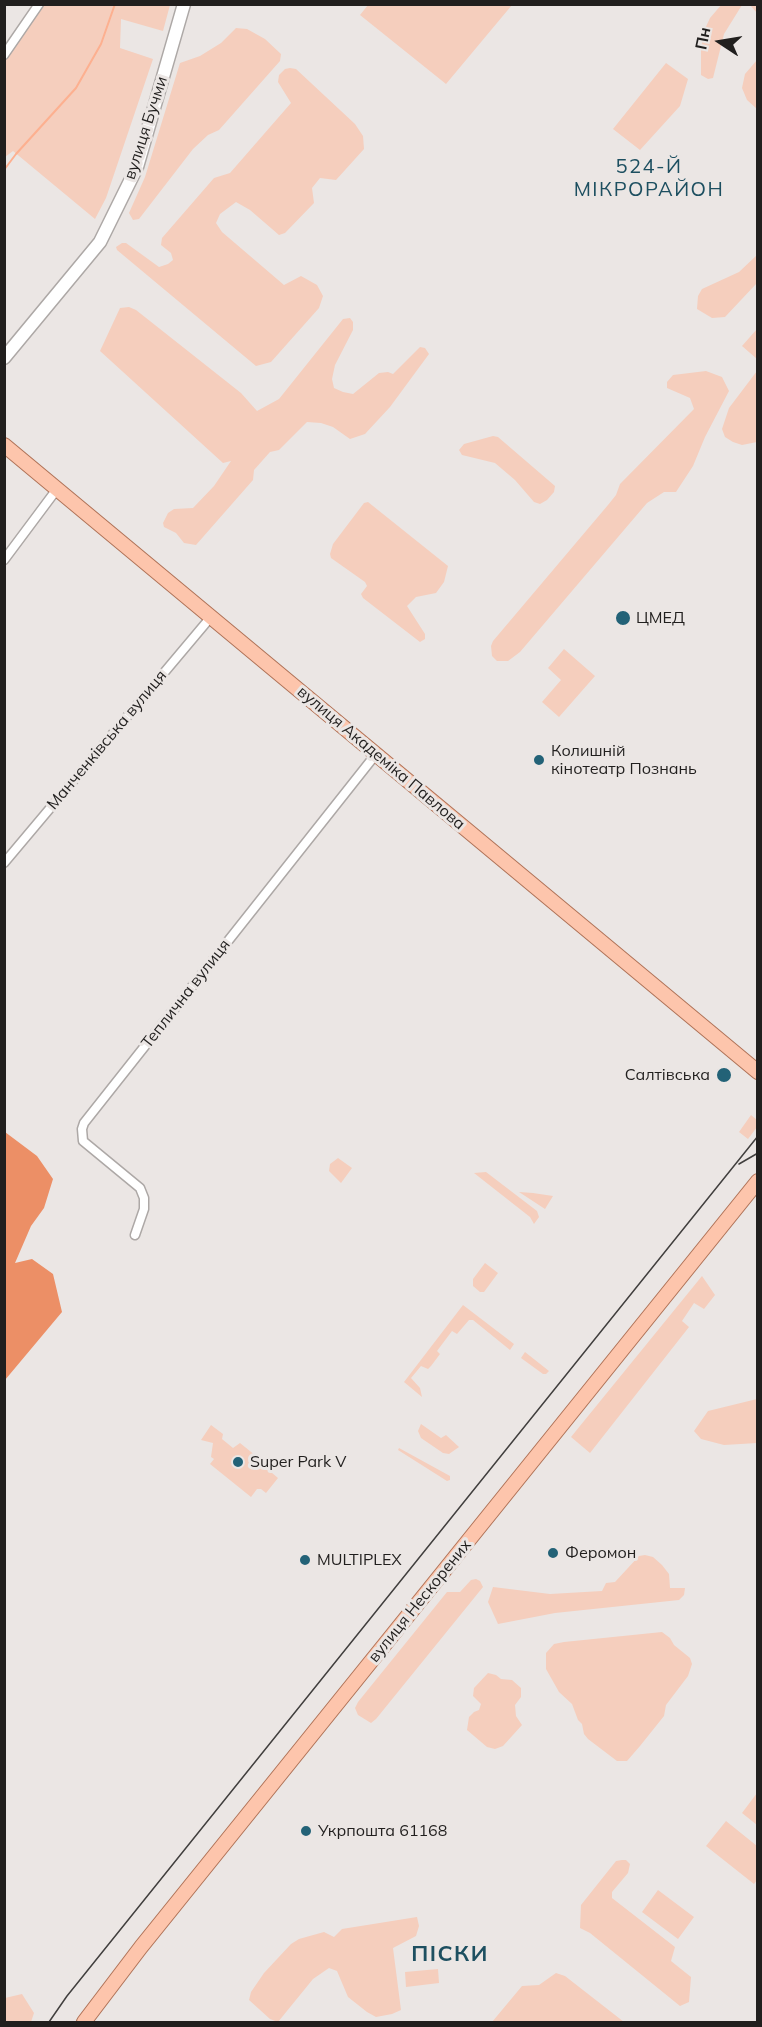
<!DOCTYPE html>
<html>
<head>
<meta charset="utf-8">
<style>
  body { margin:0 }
  #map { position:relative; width:762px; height:2027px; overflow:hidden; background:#ebe6e4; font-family:Mulish,sans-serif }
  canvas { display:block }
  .frame { position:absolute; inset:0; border:6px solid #211f1e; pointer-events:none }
  .north { position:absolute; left:690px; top:12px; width:60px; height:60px; -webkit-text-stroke:4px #ebe6e4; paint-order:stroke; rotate:282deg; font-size:16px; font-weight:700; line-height:24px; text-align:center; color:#211f1e }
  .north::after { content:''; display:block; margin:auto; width:21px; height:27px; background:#211f1e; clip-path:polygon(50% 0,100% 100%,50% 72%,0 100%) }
</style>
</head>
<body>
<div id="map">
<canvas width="762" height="2027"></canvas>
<div class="frame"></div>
<div class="north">Пн</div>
</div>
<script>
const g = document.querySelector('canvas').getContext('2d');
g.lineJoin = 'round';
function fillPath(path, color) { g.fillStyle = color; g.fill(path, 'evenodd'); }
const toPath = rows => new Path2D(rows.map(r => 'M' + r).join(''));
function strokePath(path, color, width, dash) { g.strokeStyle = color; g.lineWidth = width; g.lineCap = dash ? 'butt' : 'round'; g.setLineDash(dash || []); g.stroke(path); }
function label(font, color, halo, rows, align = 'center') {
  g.font = font + ' Mulish,sans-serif'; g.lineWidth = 6; g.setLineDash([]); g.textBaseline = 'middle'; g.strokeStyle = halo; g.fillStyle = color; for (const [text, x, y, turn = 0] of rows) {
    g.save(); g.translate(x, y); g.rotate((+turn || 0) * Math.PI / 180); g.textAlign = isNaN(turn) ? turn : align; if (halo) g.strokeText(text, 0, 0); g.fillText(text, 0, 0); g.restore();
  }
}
fillPath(toPath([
  [722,4,757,5,757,13,750,5,742,5,724,34,713,78,708,79,701,75,701,51,703,33,710,18],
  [38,5,170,5,163,31,121,19,120,48,153,59,106,198,95,219,13,151,5,157,5,53],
  [368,5,368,4,512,5,446,84,360,15],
  [236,28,247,29,265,39,281,54,280,61,219,130,208,135,193,149,139,219,133,220,129,213,145,177,180,63,200,56,221,43],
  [757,60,757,109,747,100,742,88,745,74],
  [666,63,688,79,680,106,640,150,613,129],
  [290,68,296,69,355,124,363,136,364,149,336,180,320,178,312,188,314,203,285,233,279,235,250,210,236,202,220,214,216,223,222,232,284,285,301,276,317,285,323,296,319,308,271,362,256,366,117,250,116,247,122,243,126,243,159,267,168,264,173,260,171,253,161,245,162,238,214,178,230,173,291,103,278,82,279,75,285,69],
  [757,255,757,283,725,317,712,318,697,309,698,296,702,289,739,272],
  [129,307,136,310,241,393,257,411,279,399,343,319,350,318,353,322,353,330,335,365,332,379,334,388,343,392,353,394,379,373,388,372,393,374,420,347,425,348,429,354,390,407,365,434,350,439,333,427,321,423,307,422,279,450,270,452,254,470,253,480,196,545,184,543,176,533,164,527,163,523,168,513,174,509,193,508,214,486,231,461,223,463,100,351,120,308],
  [757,329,757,359,742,346],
  [706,371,722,377,729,391,705,437,693,466,676,492,664,492,647,503,520,652,508,661,497,661,492,656,491,646,493,641,608,505,616,495,620,484,694,409,690,398,667,388,667,382,673,375],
  [757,371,757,442,742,445,733,442,725,437,722,429,729,408],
  [493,436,498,437,555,486,554,492,547,500,540,504,534,502,515,480,495,463,462,455,459,450,464,444],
  [368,502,448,566,444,582,436,593,416,597,407,606,425,634,425,639,420,642,363,598,361,594,367,586,365,582,331,558,330,554,333,544,364,503],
  [564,649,595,676,559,717,542,702,561,680,548,668],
  [751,1115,757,1120,757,1127,748,1139,739,1132],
  [338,1158,352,1168,341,1183,329,1171,330,1164],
  [486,1172,537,1211,539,1217,534,1224,530,1217,474,1173],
  [519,1192,533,1193,553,1196,545,1209],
  [485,1263,498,1273,484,1292,480,1292,473,1286,473,1279],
  [702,1276,715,1295,704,1309,694,1303,682,1321,689,1327,590,1453,571,1437],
  [463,1305,514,1344,510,1350,473,1320,469,1320,457,1334,452,1331,437,1351,440,1354,431,1366,428,1369,421,1366,411,1378,420,1388,422,1397,404,1382],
  [525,1352,549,1371,546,1374,543,1374,521,1358],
  [757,1399,757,1443,724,1445,701,1439,694,1431,708,1411],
  [421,1424,441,1438,446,1435,459,1447,449,1454,443,1453,421,1438,418,1431],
  [211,1425,223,1434,222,1439,233,1448,240,1443,266,1464,265,1467,278,1478,266,1493,261,1489,257,1489,251,1497,210,1464,214,1459,211,1457,213,1443,201,1440],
  [399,1448,450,1476,450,1480,447,1481,398,1450],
  [645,1555,653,1557,662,1565,669,1574,670,1588,685,1588,684,1595,679,1600,555,1613,498,1624,488,1602,493,1587,550,1594,602,1591,606,1583,615,1582,639,1556],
  [476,1579,480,1581,483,1587,376,1719,371,1723,358,1715,355,1708,358,1702,447,1592,460,1592,471,1580],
  [662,1632,670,1638,674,1645,690,1658,692,1664,688,1676,666,1705,664,1716,640,1746,627,1761,617,1761,588,1739,584,1734,582,1724,578,1720,572,1704,559,1692,546,1669,546,1653,554,1644,564,1642],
  [488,1673,496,1675,501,1679,512,1680,521,1688,521,1697,515,1705,516,1716,522,1725,503,1746,495,1749,487,1747,467,1730,469,1717,474,1712,479,1710,481,1704,473,1696,474,1688],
  [757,1793,757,1825,742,1813],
  [726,1821,757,1846,757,1880,754,1884,706,1846],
  [622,1860,626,1860,630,1864,628,1873,612,1892,612,1898,675,1947,671,1961,691,1977,689,2002,680,2006,590,1933,580,1928,581,1905,616,1861],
  [658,1890,694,1917,678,1939,642,1912],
  [417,1917,419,1926,416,1936,393,1948,401,2010,392,2014,376,2017,367,2012,348,1997,337,1971,329,1968,313,1979,278,2022,270,2019,249,2000,251,1992,264,1973,291,1944,299,1939,324,1932,334,1937,342,1929],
  [438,1969,439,1983,406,1987,405,1972],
  [556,1973,565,1976,624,2022,492,2022,522,1986,539,1985],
  [22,1994,34,2013,31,2022,5,2022,5,1998]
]), '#f5cebd');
fillPath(toPath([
  [5,1132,37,1156,53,1179,44,1208,31,1226,15,1263,32,1259,53,1274,62,1312,5,1380]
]), '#ec8f66');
strokePath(toPath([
  [4,170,16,154,76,88,101,44,115,4]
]), '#fdb090', 2);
const street = toPath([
  [4,55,39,4],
  [4,560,57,489],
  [4,863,210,618],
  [135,1235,144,1209,144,1198,140,1188,83,1141,82,1129,84,1123,376,754]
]);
const secondary = toPath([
  [4,358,100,242,137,167,184,4]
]);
const primary = toPath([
  [4,445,758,1072],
  [84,2022,141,1947,758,1181]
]);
strokePath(street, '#ada8a6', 11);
strokePath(secondary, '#ada8a6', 15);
strokePath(primary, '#af7257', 16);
strokePath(street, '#fff', 8);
strokePath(secondary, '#fff', 12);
strokePath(primary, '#fdc5ac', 14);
strokePath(toPath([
  [739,1164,758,1153],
  [49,2022,67,1996,758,1136]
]), '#413f3e', 1.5);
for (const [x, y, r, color] of [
  [623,618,8,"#236277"],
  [539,760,6,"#236277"],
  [724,1075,8,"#236277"],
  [238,1462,6,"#236277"],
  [553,1553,6,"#236277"],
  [305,1560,6,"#236277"],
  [306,1831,6,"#236277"]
]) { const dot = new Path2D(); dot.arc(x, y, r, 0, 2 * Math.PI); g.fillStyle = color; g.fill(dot); strokePath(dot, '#ebe6e4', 2); }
label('16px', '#211f1e', '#ebe6e4', [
  ["вулиця Бучми",146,128,-72],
  ["Манченківська вулиця",107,740,-50],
  ["вулиця Академіка Павлова",381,758,40],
  ["Теплична вулиця",186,994,-52],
  ["вулиця Нескорених",420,1601,-51]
]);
label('16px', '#211f1e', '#ebe6e4', [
  ["ЦМЕД",636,618],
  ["Колишній",551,751],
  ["кінотеатр Познань",551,769],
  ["Салтівська",710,1075,"right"],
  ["Super Park V",250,1462],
  ["Феромон",565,1553],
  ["MULTIPLEX",317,1560],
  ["Укрпошта 61168",318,1831]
], 'left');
g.letterSpacing = '1.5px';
label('20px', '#1d4f60', '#ebe6e4', [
  ["524-Й",649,167],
  ["МІКРОРАЙОН",649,190]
]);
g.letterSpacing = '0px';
g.letterSpacing = '1.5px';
label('bold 22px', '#1d4f60', '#ebe6e4', [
  ["ПІСКИ",450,1954]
]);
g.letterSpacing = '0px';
</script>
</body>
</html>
